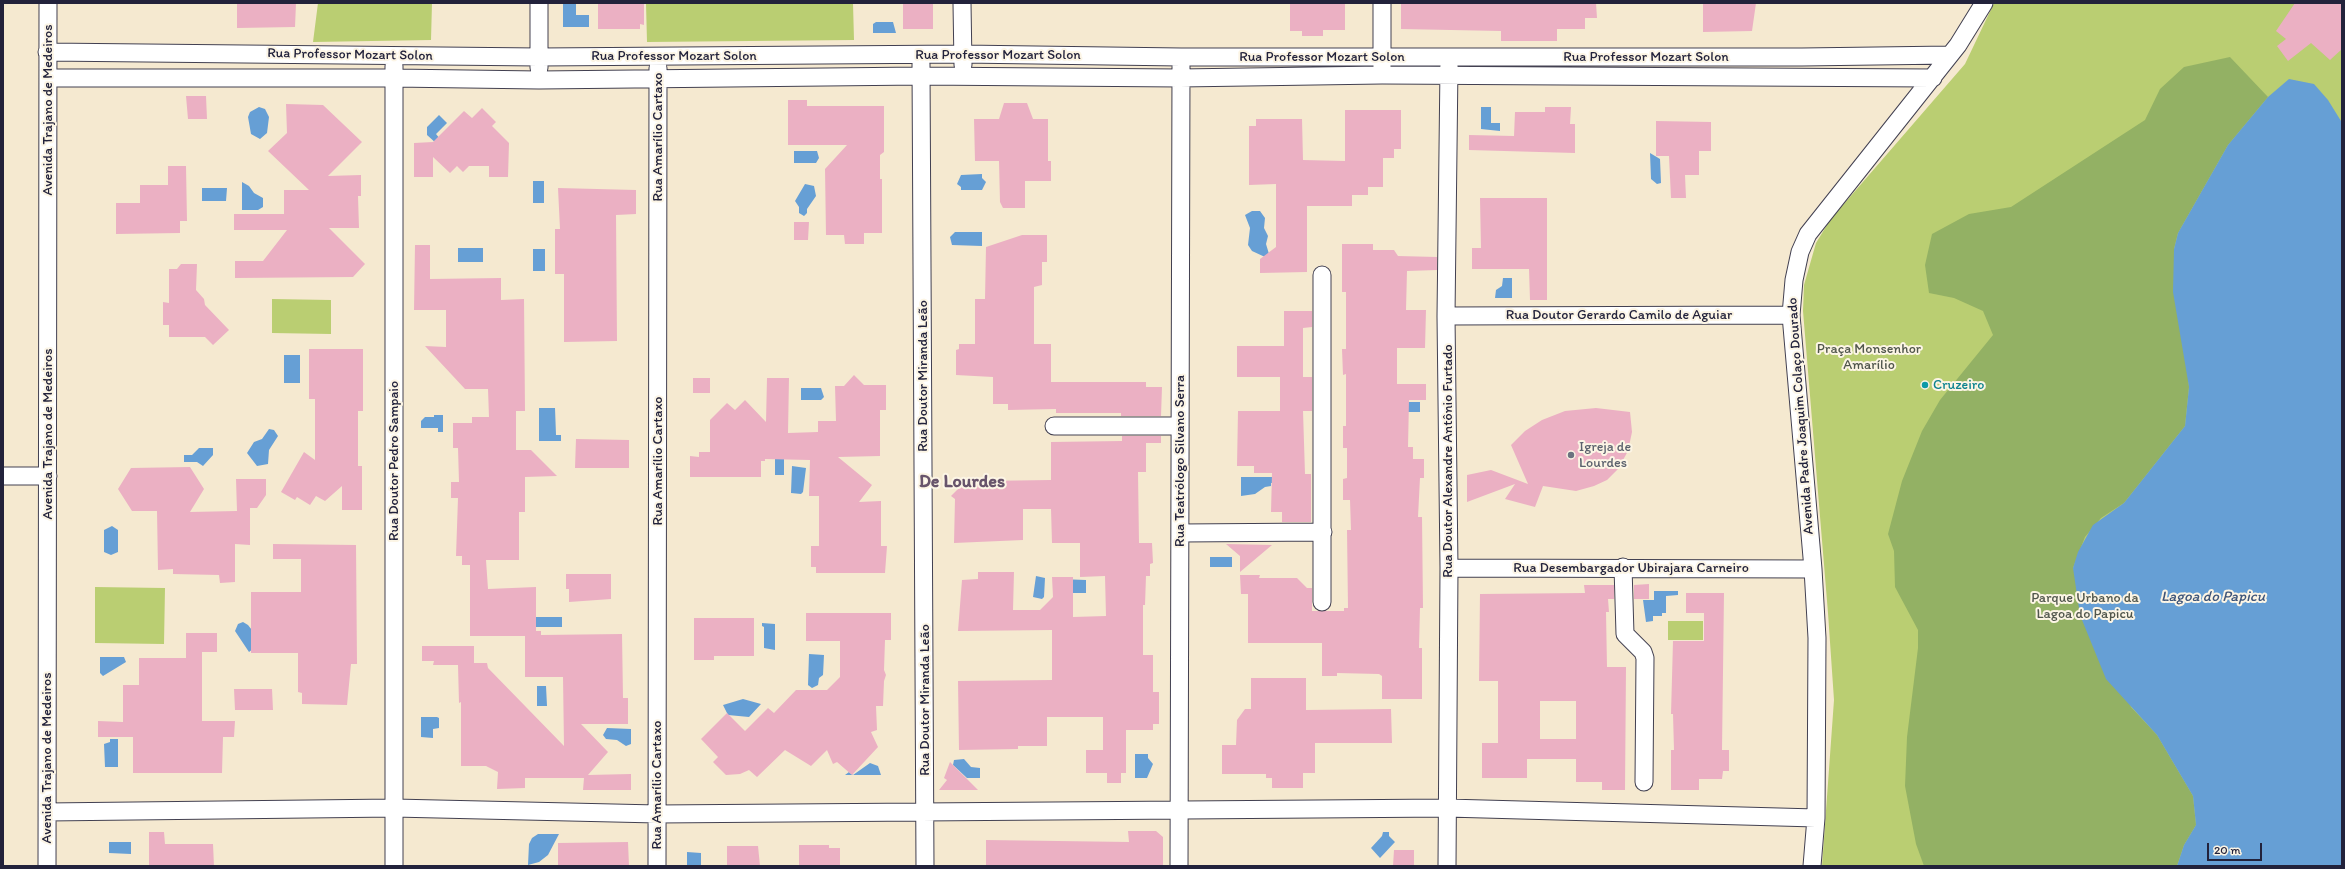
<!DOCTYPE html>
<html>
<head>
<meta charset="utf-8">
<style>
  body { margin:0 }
  #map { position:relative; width:2345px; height:869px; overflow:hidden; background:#f5e9d0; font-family:Itim,sans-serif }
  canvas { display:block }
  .frame { position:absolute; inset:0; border:4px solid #22223b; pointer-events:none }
  .scale { position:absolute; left:2207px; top:843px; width:55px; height:18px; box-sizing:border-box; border:2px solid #22223b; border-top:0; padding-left:5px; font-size:12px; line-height:14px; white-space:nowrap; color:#22223b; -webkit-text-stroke:3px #fcf5e5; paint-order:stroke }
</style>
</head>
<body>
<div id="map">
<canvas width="2345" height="869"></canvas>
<div class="frame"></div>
<div class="scale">20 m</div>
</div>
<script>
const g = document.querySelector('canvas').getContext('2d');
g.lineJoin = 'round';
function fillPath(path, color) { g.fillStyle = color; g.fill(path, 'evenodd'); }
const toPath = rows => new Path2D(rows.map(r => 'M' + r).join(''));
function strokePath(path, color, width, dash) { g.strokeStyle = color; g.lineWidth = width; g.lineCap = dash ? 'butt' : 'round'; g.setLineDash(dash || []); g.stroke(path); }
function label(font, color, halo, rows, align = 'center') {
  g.font = font + ' Itim,sans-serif'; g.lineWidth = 4; g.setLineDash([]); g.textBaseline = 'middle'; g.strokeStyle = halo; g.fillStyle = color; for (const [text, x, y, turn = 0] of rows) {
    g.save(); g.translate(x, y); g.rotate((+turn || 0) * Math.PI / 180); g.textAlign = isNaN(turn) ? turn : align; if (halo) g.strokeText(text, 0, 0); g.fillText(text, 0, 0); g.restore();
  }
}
fillPath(toPath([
  [318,3,432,3,431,40,313,42],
  [646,3,853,3,854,40,647,42],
  [1994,3,2342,3,2342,866,1822,866,1834,700,1828,613,1803,311,1804,285,1816,243,1830,220,1965,64],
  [272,299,331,300,331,334,272,333],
  [95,587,165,588,164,644,95,643],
  [1668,621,1703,621,1703,640,1668,640]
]), '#bace72');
fillPath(toPath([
  [2230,57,2268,97,2228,145,2178,233,2174,249,2189,387,2185,426,2124,503,2101,518,2085,537,2073,568,2131,707,2157,735,2193,796,2196,825,2184,845,2177,866,1924,866,1916,844,1905,786,1907,737,1918,648,1918,630,1895,587,1894,551,1888,534,1902,481,1922,431,1940,400,1993,335,1983,311,1954,298,1929,293,1925,265,1932,234,1969,214,2011,207,2145,120,2160,89,2184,67]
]), '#93b164');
fillPath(toPath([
  [563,3,576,3,576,15,589,15,589,27,563,27],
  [876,22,893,22,896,33,873,33,873,24],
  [2289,79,2314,84,2328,100,2341,121,2342,127,2342,866,2177,866,2184,845,2196,825,2193,796,2157,735,2106,679,2080,615,2073,568,2078,552,2093,525,2124,503,2185,426,2189,387,2173,292,2174,249,2178,233,2228,145,2268,97],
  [259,107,265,109,269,117,267,133,260,139,251,134,248,117,250,112],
  [1481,107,1491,107,1491,123,1500,123,1500,131,1481,129],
  [439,115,447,123,436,134,440,139,437,144,427,135,427,127],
  [794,151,817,151,819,158,816,163,794,163],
  [1650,153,1660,159,1661,183,1657,184,1651,179],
  [982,174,982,178,986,182,982,190,961,190,961,187,957,184,961,175],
  [533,181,544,181,544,203,533,203],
  [242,182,249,186,254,193,263,198,263,207,258,210,242,210],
  [805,184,814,186,816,196,807,209,807,213,804,216,799,213,799,207,795,201],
  [202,188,227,188,226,201,202,201],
  [1252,211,1260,211,1265,218,1264,228,1268,236,1266,244,1269,254,1265,257,1252,251,1248,245,1250,228,1245,215],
  [955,232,982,232,982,246,952,245,950,237],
  [458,248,483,248,483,262,458,262],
  [533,249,545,249,545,271,533,271],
  [1503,278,1512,278,1512,298,1495,298,1496,290,1502,286],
  [284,355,300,355,300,383,284,383],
  [801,388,821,388,824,397,821,400,801,400],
  [1400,402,1420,402,1420,412,1400,412],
  [539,408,555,408,556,435,561,435,561,441,539,441],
  [434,415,443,415,443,432,438,432,438,428,421,428,421,421,425,417,434,417],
  [269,429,274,430,278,436,269,450,268,464,257,466,247,453,254,442,262,439],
  [775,446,784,446,784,475,775,475],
  [199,448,213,448,213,455,203,466,197,462,184,462,184,455,192,455],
  [792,466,806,468,803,492,801,494,791,493],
  [1241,477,1292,477,1292,483,1271,483,1271,486,1265,487,1255,494,1241,496],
  [112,526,118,530,118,552,111,555,104,552,104,530],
  [1210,557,1232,557,1232,567,1210,567],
  [1036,576,1045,578,1044,597,1042,599,1033,597],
  [1059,579,1086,580,1086,593,1059,593],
  [1654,591,1678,591,1678,595,1666,596,1666,613,1662,613,1662,616,1653,616,1653,621,1646,622,1643,600,1654,600],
  [532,617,562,617,562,627,532,627],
  [243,622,248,625,255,634,267,638,249,652,235,631,238,624],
  [762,623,775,624,775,650,764,648,764,627,762,626],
  [809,654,824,655,823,675,819,678,818,685,812,688,808,685],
  [100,657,124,657,126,662,103,676,100,673],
  [537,686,546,686,547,706,537,706],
  [743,699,761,704,749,717,728,715,723,705],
  [421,717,437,717,439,718,439,728,433,729,433,738,421,737],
  [607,728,631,729,631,744,626,746,617,740,606,739,603,735],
  [110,739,118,739,118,767,105,767,104,744,110,742],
  [1135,754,1148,754,1148,758,1153,764,1147,778,1135,778],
  [964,759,971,767,980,768,980,778,967,778,953,765,954,760],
  [870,763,878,766,881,775,845,775,849,772,853,775],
  [1383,832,1389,832,1389,836,1395,842,1380,858,1371,848,1382,836],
  [538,834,559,834,548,855,539,862,528,865,529,844,532,838],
  [109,842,131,842,131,854,109,853],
  [687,852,701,853,701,866,687,866]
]), '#669fd5');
fillPath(toPath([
  [237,3,296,3,295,27,237,28],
  [598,3,644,3,644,25,640,24,640,29,598,29],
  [903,3,933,3,933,29,903,29],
  [1290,3,1345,3,1345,30,1323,30,1323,36,1302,36,1302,31,1290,31],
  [1401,3,1596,3,1597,18,1585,18,1585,29,1557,29,1557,41,1501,41,1501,31,1401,29],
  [1703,3,1756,3,1752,31,1703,32],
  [2295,3,2342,3,2342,49,2330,60,2311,43,2288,61,2277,46,2286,39,2276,31],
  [186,96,206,96,207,119,188,119],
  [788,100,807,100,807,106,884,106,884,152,880,155,880,179,882,179,882,233,864,233,864,244,845,244,844,235,826,235,825,169,847,145,788,145],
  [1004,103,1027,103,1033,119,1048,119,1048,161,1051,161,1051,181,1025,181,1025,208,1003,208,1000,202,999,161,975,161,974,119,999,119],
  [286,104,323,105,362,142,328,176,361,175,361,196,358,196,359,228,329,228,365,264,353,277,235,278,235,261,263,261,287,230,234,230,234,214,284,214,284,190,309,190,268,151,287,133],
  [1545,107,1571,107,1570,124,1575,124,1575,153,1469,150,1469,135,1514,136,1515,112,1545,112],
  [482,108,496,122,492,126,509,143,508,177,489,177,489,166,469,166,463,172,457,166,450,173,433,157,433,177,414,177,414,143,433,142,464,111,472,118],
  [1345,110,1401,110,1401,149,1394,149,1394,158,1383,158,1383,187,1368,187,1368,195,1352,195,1352,206,1307,206,1307,272,1260,273,1260,259,1276,247,1276,184,1249,185,1249,126,1256,126,1256,119,1302,119,1303,160,1345,161],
  [1656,121,1711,122,1711,151,1699,151,1699,175,1685,175,1686,198,1671,198,1669,156,1656,156],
  [168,166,186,166,187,221,180,221,180,233,116,234,116,203,140,203,140,185,168,185],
  [558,188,636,190,636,214,616,215,617,341,564,342,564,274,555,274,555,229,560,229],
  [1480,198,1547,198,1547,300,1530,300,1529,269,1472,269,1472,248,1481,248],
  [794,222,809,222,808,240,794,240],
  [1022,235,1047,235,1047,262,1042,262,1042,285,1034,287,1034,344,1051,344,1051,382,1146,382,1146,387,1162,387,1161,416,1121,416,1121,413,1056,413,1056,409,1008,410,1008,404,993,404,993,377,956,375,956,350,959,349,959,344,975,344,975,299,985,299,986,247],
  [1342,244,1373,244,1373,250,1394,250,1398,256,1437,257,1437,270,1407,271,1406,310,1426,310,1425,348,1397,348,1397,384,1426,384,1426,400,1409,400,1408,447,1413,447,1413,459,1424,459,1424,478,1420,478,1418,517,1422,517,1423,608,1420,608,1419,648,1422,648,1422,699,1382,699,1382,676,1379,674,1337,673,1337,676,1322,676,1322,643,1248,643,1248,594,1241,594,1240,575,1260,575,1259,578,1297,578,1307,588,1312,588,1312,611,1344,611,1344,608,1348,608,1347,530,1351,530,1350,500,1343,500,1343,479,1347,478,1347,448,1343,448,1343,426,1346,426,1346,374,1343,375,1342,349,1346,349,1346,292,1342,292],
  [415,245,430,245,430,279,501,278,501,300,524,299,525,411,516,411,516,450,531,450,557,476,525,477,525,512,519,512,519,560,486,560,488,589,536,587,536,631,541,631,541,635,622,634,623,698,628,698,628,724,581,724,608,752,588,775,631,774,631,790,583,790,584,778,525,778,525,788,497,789,498,772,486,766,461,766,461,702,459,703,458,665,433,665,434,661,422,661,422,646,474,646,474,663,487,663,488,668,564,746,563,677,525,677,525,636,470,636,470,565,462,565,462,556,456,556,458,498,451,498,451,482,459,482,458,448,453,448,453,423,472,423,472,417,489,417,488,389,465,389,425,346,446,347,446,310,414,310],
  [181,264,197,264,196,290,204,299,205,305,229,330,213,345,205,337,169,337,169,325,163,325,163,302,169,303,169,269,177,269],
  [1284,311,1312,311,1312,327,1303,328,1303,377,1312,377,1312,411,1303,411,1305,474,1311,474,1311,522,1282,522,1282,512,1271,512,1272,473,1254,473,1254,466,1237,466,1238,411,1280,411,1280,377,1237,377,1237,346,1284,346],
  [309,349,363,349,363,411,358,411,358,466,362,466,362,510,342,510,342,486,325,501,316,496,310,505,297,497,295,500,281,492,304,452,315,460,315,399,309,399],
  [854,375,864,385,886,385,886,410,880,410,880,456,838,457,872,485,859,502,881,501,881,546,887,546,885,573,816,573,816,567,811,567,811,546,819,546,819,496,809,496,810,460,765,459,765,461,761,461,761,477,690,477,690,456,699,457,699,452,710,452,710,420,727,403,735,410,745,400,766,422,767,378,789,378,788,433,818,432,818,421,836,421,835,386,844,386],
  [693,378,710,378,710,393,693,393],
  [1596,408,1630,412,1632,432,1628,451,1618,469,1607,480,1594,486,1576,491,1543,486,1535,507,1505,499,1515,484,1467,502,1467,475,1491,470,1528,484,1511,445,1525,431,1542,420,1565,411],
  [1122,436,1161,436,1161,443,1146,443,1146,472,1138,472,1139,543,1152,543,1153,563,1150,564,1150,576,1146,576,1145,605,1143,605,1143,655,1153,655,1153,692,1159,692,1159,724,1153,724,1153,730,1126,730,1126,773,1121,773,1121,783,1107,783,1107,773,1086,773,1086,750,1103,750,1103,717,1047,717,1047,746,1018,746,1018,749,959,750,958,681,1052,680,1052,630,958,631,962,580,978,579,978,572,1014,572,1013,610,1040,610,1053,597,1052,577,1073,577,1073,617,1106,616,1105,576,1080,577,1080,543,1052,543,1051,509,1023,509,1023,540,954,543,955,499,951,496,968,479,973,485,979,478,983,481,1051,480,1051,442,1122,441],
  [576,439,629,440,629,468,575,468],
  [190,467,204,489,190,512,237,511,236,479,266,479,266,495,257,508,250,508,250,545,235,544,235,582,220,583,219,575,173,574,173,569,158,570,157,511,132,511,118,489,131,468],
  [273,544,356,545,357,664,351,664,347,705,302,704,302,693,298,692,298,653,251,653,251,592,301,592,301,559,273,559],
  [1226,544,1272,545,1240,572,1240,556],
  [566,574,611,574,611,599,569,602,569,589,566,589],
  [1649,584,1649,599,1634,599,1634,585],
  [1584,585,1614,585,1614,599,1608,599,1609,612,1606,612,1607,667,1626,667,1625,790,1602,790,1602,782,1576,782,1576,759,1527,759,1527,778,1482,778,1482,743,1498,743,1498,681,1479,681,1480,594,1585,593],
  [1540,701,1576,701,1576,739,1540,739],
  [1686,593,1724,593,1722,750,1729,750,1729,771,1723,771,1722,779,1699,779,1699,790,1671,790,1671,750,1674,750,1673,714,1671,714,1673,641,1704,641,1704,613,1686,613],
  [806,613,891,613,891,640,885,640,884,670,886,675,884,681,883,706,876,706,877,730,871,732,878,747,852,775,837,762,833,764,827,750,811,766,785,750,757,777,749,770,740,774,726,775,713,762,718,757,701,739,727,713,745,731,768,708,774,713,796,690,827,690,840,677,840,641,806,641],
  [694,618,754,618,754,656,714,656,714,660,694,660],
  [186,633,217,633,217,652,202,652,202,721,235,721,234,737,223,737,222,773,133,773,133,737,98,737,98,721,123,722,123,685,139,685,139,658,186,658],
  [1251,678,1306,678,1306,710,1391,709,1392,743,1315,743,1315,773,1303,773,1303,788,1272,788,1272,778,1266,778,1266,774,1222,774,1222,745,1236,745,1237,720,1245,709,1251,709],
  [234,689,272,689,273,710,235,710],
  [950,762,978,790,939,790,947,780,944,778],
  [1128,831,1156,831,1163,837,1163,866,986,866,986,840,1129,842],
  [149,832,164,832,165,844,213,844,214,866,149,866],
  [628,842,629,866,558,866,558,843],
  [799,845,829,845,829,848,840,848,840,866,799,866],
  [727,846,758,846,760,866,727,866],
  [1394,850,1414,850,1414,866,1393,866]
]), '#ebb0c3');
const minor = toPath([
  [539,3,539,68],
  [962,3,963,65],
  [47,52,539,57,963,54,1181,57,1802,57,1950,55],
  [921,64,925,866],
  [1382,67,1382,3],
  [48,78,394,78,539,80,921,76,1180,78,1382,75,1933,78],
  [1322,275,1322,602],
  [1446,316,1791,315],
  [1054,426,1180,426],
  [3,476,48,476],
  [1181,533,1323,532],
  [1623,567,1625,634,1643,652,1645,658,1644,782],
  [1449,568,1813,569],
  [47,812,394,808,657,814,1447,808,1816,818],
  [47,866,48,3],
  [394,866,394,66],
  [657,866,658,68],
  [1179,866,1181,66],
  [1447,866,1449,568,1446,316,1449,66],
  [1812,866,1816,818,1817,638,1813,569,1791,315,1794,280,1800,252,1808,234,1958,45,1984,3]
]);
strokePath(minor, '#424051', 19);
strokePath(minor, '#fff', 17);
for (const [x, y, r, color] of [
  [1925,385,4,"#0f9aa8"],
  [1571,455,4,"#6b7280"]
]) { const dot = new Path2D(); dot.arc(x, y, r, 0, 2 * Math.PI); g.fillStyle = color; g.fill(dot); strokePath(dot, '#fcf5e5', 1.5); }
label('14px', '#22223b', '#fcf5e5', [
  ["Rua Professor Mozart Solon",350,55,1],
  ["Rua Professor Mozart Solon",998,55],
  ["Rua Professor Mozart Solon",674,56],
  ["Rua Professor Mozart Solon",1322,57],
  ["Rua Professor Mozart Solon",1646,57],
  ["Avenida Trajano de Medeiros",48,110,-90],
  ["Rua Amarílio Cartaxo",658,137,-90],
  ["Rua Doutor Gerardo Camilo de Aguiar",1619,315],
  ["Rua Doutor Miranda Leão",923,376,-90],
  ["Avenida Padre Joaquim Colaço Dourado",1801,416,-94],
  ["Avenida Trajano de Medeiros",48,434,-90],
  ["Rua Doutor Pedro Sampaio",394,461,-90],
  ["Rua Amarílio Cartaxo",658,461,-90],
  ["Rua Teatrólogo Silvano Serra",1180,461,-90],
  ["Rua Doutor Alexandre Antônio Furtado",1448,461,-90],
  ["Rua Desembargador Ubirajara Carneiro",1631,568],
  ["Rua Doutor Miranda Leão",925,700,-90],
  ["Avenida Trajano de Medeiros",47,758,-90],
  ["Rua Amarílio Cartaxo",657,785,-90]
]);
label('14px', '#50564c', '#fcf5e5', [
  ["Praça Monsenhor",1869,349],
  ["Amarílio",1869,365],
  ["Parque Urbano da",2085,598],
  ["Lagoa do Papicu",2085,614]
]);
label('14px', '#0d838f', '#fcf5e5', [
  ["Cruzeiro",1933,385]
], 'left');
label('14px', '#5b616d', '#fcf5e5', [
  ["Igreja de",1579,447],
  ["Lourdes",1579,463]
], 'left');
label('italic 15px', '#3d5479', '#fcf5e5', [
  ["Lagoa do Papicu",2213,597]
]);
label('bold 18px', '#68546b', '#fcf5e5', [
  ["De Lourdes",962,482]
]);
</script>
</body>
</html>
